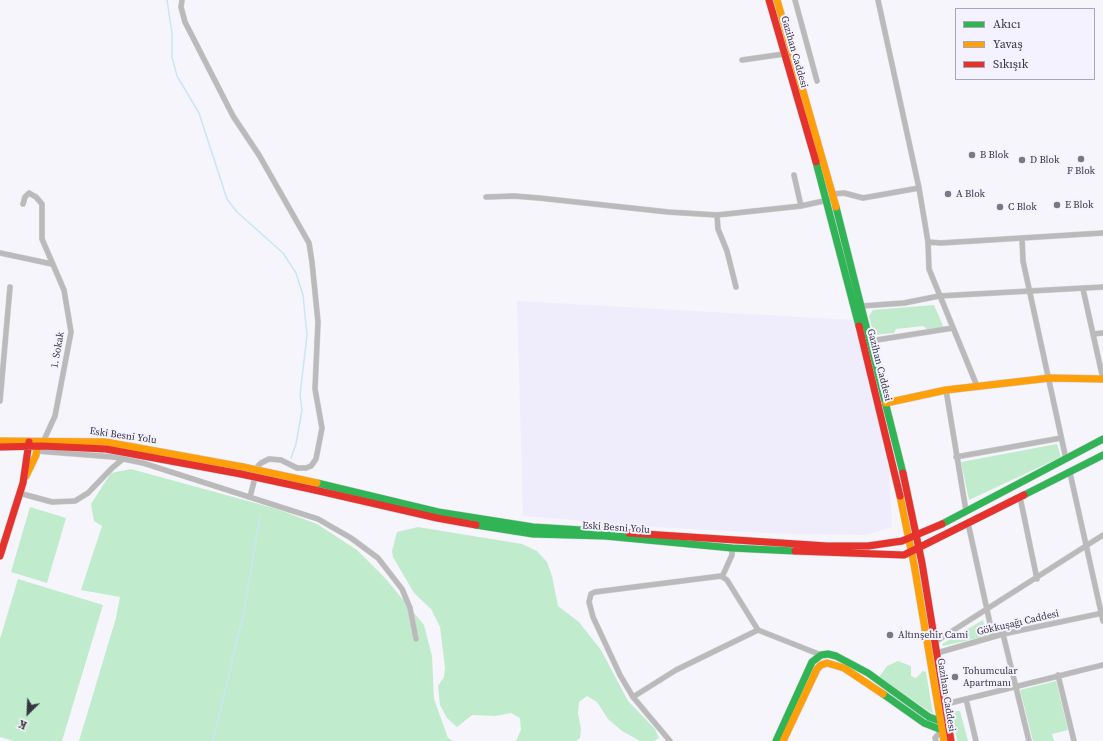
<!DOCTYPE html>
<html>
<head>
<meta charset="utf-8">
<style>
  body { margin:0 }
  #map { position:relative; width:1103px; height:741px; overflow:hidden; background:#f6f5fb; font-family:"Source Serif 4",serif }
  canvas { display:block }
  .legend { position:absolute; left:955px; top:8px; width:140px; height:72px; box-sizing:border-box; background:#f4f2fe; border:1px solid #a9a7b2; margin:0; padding:5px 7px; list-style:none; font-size:12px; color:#383641 }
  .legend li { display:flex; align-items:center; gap:8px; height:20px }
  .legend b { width:20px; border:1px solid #a9a7b2 }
  .north { position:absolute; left:8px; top:693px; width:40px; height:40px; -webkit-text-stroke:3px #f4f2fe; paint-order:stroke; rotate:204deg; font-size:11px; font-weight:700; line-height:16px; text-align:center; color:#383641 }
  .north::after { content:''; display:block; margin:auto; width:14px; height:18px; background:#383641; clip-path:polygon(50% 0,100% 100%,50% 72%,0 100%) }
</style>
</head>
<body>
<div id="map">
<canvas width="1103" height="741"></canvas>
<ul class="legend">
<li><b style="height:5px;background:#30b455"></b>Akıcı</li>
<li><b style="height:5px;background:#ff9f0a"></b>Yavaş</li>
<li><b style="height:5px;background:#e5322d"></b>Sıkışık</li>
</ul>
<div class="north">K</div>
</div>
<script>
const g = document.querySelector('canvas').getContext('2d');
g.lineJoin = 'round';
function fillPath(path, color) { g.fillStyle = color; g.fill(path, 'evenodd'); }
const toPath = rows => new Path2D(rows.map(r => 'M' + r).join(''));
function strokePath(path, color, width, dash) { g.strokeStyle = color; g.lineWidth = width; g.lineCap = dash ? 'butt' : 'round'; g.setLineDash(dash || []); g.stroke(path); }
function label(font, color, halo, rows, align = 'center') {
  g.font = font + ' "Source Serif 4",serif'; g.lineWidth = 4; g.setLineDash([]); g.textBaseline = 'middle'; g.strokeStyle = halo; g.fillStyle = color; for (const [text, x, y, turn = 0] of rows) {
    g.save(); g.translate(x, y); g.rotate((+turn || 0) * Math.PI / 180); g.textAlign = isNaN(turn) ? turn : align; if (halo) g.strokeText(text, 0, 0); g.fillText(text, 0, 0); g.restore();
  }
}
fillPath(toPath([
  [517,301,853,320,889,470,892,527,866,535,789,534,655,527,523,516]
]), '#efecfc');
fillPath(toPath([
  [934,305,944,328,927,329,923,326,896,329,894,333,874,335,869,316,873,310],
  [1057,444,1061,457,969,500,961,462],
  [131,469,277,509,317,524,357,550,385,578,424,625,432,656,434,699,448,738,453,741,79,741,116,618,120,597,81,590,102,526,94,521,91,504,111,473],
  [30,507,66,518,47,583,11,572],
  [418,527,522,544,537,551,547,562,552,576,558,606,579,622,601,650,628,701,655,729,659,738,654,741,640,741,622,731,608,719,597,702,587,696,579,702,578,713,581,729,580,738,576,741,516,741,521,730,520,718,511,713,495,716,472,715,457,727,447,718,440,705,438,686,444,677,445,667,440,627,431,609,414,593,393,557,392,551,397,532],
  [18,579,103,605,62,741,14,741,0,737,0,639],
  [983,620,987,636,943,646,942,644],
  [898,661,911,666,911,676,916,678,923,671,926,672,933,714,879,677,887,666],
  [1056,681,1068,730,1052,734,1054,741,1033,741,1020,690],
  [952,711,960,711,968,741,957,741]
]), '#c0ebcc');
strokePath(toPath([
  [167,0,172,33,172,57,177,76,199,113,227,199,237,212,283,253,296,273,303,295,307,335,300,395,302,410,296,444,291,458],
  [213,741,245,607,260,516]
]), '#cae6f5', 1.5);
const street = toPath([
  [182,0,181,7,185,22,233,116,259,155,309,243,312,262,318,322,315,389,322,428,316,459,311,466,306,468,297,468,281,460,269,459,261,463,258,466,250,497],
  [795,0,817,81],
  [878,0,919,188,928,242,929,269,977,386],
  [742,60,784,54],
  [794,175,801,206],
  [833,194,844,193,863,198,919,188],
  [486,197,514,196,539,198,668,212,717,215,801,206,828,200],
  [23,204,25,197,29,193,36,197,42,204,42,239,64,290,71,332,55,416,44,440],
  [717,215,718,229,727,251,736,287],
  [1022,238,1023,261,1066,459],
  [928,242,941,243,1103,233],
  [0,253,52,264],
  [1083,289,1103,379],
  [862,306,904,303,939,296,1103,287],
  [1093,334,1103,333],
  [870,341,953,328],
  [946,390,966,511],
  [0,401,10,287],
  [37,451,114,457,143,463,318,519,351,538,378,558,402,589,410,608,416,639],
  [956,457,1061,438],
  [1070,473,1103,621],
  [19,493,52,502,75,501,88,493,112,468,123,459],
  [1020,497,1037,579],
  [968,523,993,637],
  [722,577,732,555,732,548],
  [1003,634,1029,741],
  [935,642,1103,535],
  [937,653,1003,634,1103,613],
  [1058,675,1074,741],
  [633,697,676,670,758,630,821,655],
  [966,699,976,741],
  [946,704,1103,665],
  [670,741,633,697,620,675,593,617,589,602,591,594,595,592,721,576,727,580,758,630],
  [936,741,935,738,942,730]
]);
const fast = toPath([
  [816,162,859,326],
  [836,207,903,473],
  [317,483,438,512,533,527,629,533],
  [1024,495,1103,455],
  [942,524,1103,439],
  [476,525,533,534,605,536,732,548,795,551],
  [883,694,924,723,942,730],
  [776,741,812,662,821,655,828,654,836,656,868,673,929,717,940,721]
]);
const slow = toPath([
  [777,0,836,207],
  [886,403,946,390,1050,378,1103,379],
  [0,441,106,442,243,467],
  [26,476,36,455,38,442],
  [900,496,914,564,944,741],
  [783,741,817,669,821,665,827,663,844,668,883,694]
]);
const jam = toPath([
  [769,0,816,162],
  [859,326,900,496],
  [0,447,42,446,106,449,241,474],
  [903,473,922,563,951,741],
  [315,490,437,518,476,525],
  [629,533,827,546,868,546,902,541,942,524],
  [795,551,904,555,1024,495],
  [0,556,23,483,29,442]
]);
strokePath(street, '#d1d0d5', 6);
strokePath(fast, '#d1d0d5', 8);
strokePath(slow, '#d1d0d5', 8);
strokePath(jam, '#d1d0d5', 8);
strokePath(street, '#bababa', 5);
strokePath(fast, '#30b455', 7);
strokePath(slow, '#ff9f0a', 7);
strokePath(jam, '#e5322d', 7);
const slowBridge = toPath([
  [243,467,317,483]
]);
const jamBridge = toPath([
  [241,474,315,490]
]);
strokePath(slowBridge, '#d1d0d5', 8, []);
strokePath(jamBridge, '#d1d0d5', 8, []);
strokePath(slowBridge, '#ff9f0a', 7);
strokePath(jamBridge, '#e5322d', 7);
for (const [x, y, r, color] of [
  [972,155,4,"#7a7982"],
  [1081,159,4,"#7a7982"],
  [1022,160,4,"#7a7982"],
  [948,194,4,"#7a7982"],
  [1057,205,4,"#7a7982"],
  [1000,207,4,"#7a7982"],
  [890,635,4,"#7a7982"],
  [955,677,4,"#7a7982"]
]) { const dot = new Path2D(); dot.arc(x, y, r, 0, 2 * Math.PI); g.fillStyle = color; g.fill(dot); strokePath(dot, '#f4f2fe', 1.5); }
label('10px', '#383641', '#f4f2fe', [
  ["Gazihan Caddesi",794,52,74],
  ["1. Sokak",58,350,-80],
  ["Gazihan Caddesi",879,365,76],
  ["Eski Besni Yolu",123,436,8],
  ["Eski Besni Yolu",616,528,4],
  ["Gökkuşağı Caddesi",1018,623,-13],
  ["Gazihan Caddesi",946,695,81]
]);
label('10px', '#383641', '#f4f2fe', [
  ["B Blok",980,155],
  ["D Blok",1030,160],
  ["F Blok",1081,171,"center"],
  ["A Blok",956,194],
  ["E Blok",1065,205],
  ["C Blok",1008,207],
  ["Altınşehir Cami",898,635],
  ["Tohumcular",963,671],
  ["Apartmanı",963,683]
], 'left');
</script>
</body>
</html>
